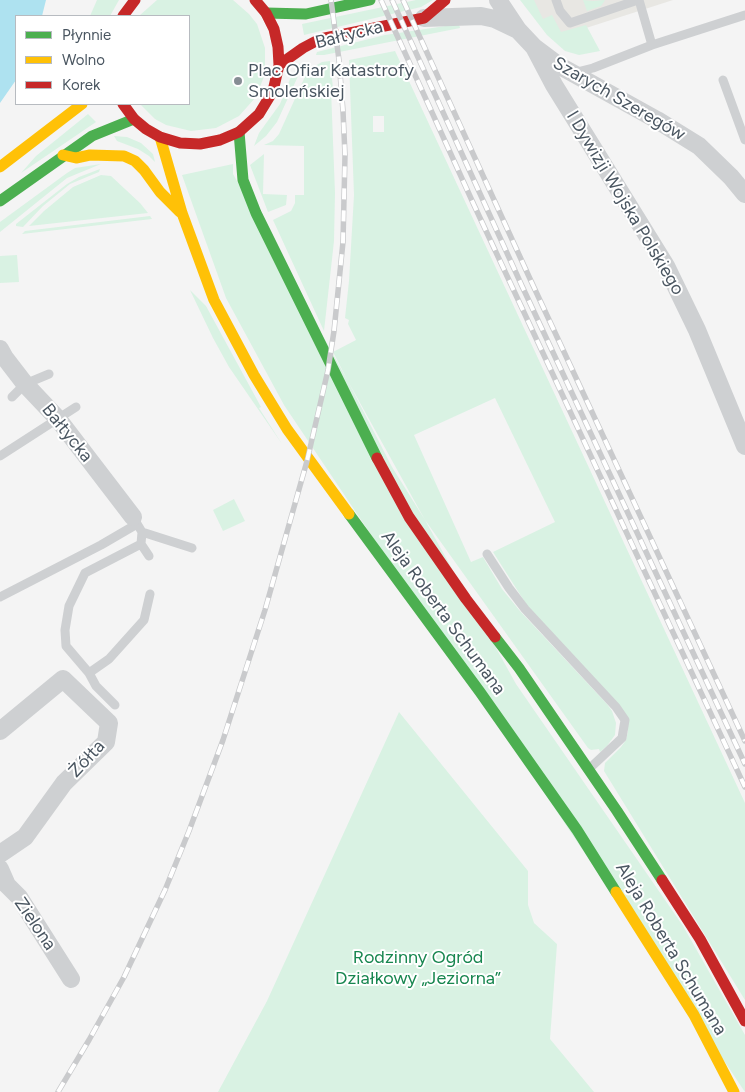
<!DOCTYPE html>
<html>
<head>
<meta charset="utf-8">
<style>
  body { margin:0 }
  #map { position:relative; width:745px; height:1092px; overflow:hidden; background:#f4f4f4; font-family:Figtree,sans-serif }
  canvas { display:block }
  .legend { position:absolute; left:15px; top:15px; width:175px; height:90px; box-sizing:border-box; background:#fff; border:1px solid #b7bbc0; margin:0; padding:6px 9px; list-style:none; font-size:15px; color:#4a5661 }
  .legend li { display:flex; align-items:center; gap:10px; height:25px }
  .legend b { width:25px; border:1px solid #b7bbc0 }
</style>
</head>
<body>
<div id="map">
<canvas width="745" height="1092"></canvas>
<ul class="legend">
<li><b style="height:6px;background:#4caf50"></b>Płynnie</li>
<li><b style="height:6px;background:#ffc107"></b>Wolno</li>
<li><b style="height:6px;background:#c62828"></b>Korek</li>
</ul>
</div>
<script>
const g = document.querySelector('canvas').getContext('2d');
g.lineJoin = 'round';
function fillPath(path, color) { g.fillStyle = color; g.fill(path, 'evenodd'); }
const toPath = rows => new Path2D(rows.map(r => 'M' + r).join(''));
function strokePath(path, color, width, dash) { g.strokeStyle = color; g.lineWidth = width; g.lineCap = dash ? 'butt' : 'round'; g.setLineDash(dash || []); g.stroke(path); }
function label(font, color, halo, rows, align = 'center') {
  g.font = font + ' Figtree,sans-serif'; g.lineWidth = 4; g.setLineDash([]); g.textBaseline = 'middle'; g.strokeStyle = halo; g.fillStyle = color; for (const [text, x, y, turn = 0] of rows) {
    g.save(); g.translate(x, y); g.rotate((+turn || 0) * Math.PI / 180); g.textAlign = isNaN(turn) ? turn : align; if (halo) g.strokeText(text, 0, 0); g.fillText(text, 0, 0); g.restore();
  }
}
fillPath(toPath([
  [532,0,673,0,552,39]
]), '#e8e7e3');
fillPath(toPath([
  [97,0,119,0,110,16,90,16],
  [157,0,233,0,249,14,257,24,265,48,265,74,256,97,239,116,216,128,191,131,166,125,155,119,140,104,189,104,189,16,139,16],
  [416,0,433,0,421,7,304,35,302,24],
  [520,0,534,0,543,19,552,15,561,32,586,25,600,51,579,55,565,51,547,35],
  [583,0,593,1,605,0,601,6,587,11],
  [459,24,460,28,324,55,316,55,317,52,385,35],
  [395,51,745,803,745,1000,604,771,605,763,621,747,626,740,628,731,628,724,528,607,493,552,555,522,495,398,414,435,471,562,483,557,502,589,520,611,607,704,612,711,616,723,615,735,607,746,600,752,599,749,591,750,588,748,425,520,392,467,333,352,356,340,348,324,349,320,345,318,349,281,354,195,349,60],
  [373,116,384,116,384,132,373,132],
  [330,61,333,88,331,89,335,193,334,241,324,331,273,220,291,211,295,203,295,195,304,195,304,146,264,145,273,141,279,134,308,70,322,62],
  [300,63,299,74,277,122,266,136,254,146,259,133,280,104,290,79],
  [88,114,96,122,21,173,36,156],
  [114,136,127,137,141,143,153,154,155,162,149,156,138,149,117,141],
  [264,154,263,194,287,195,286,205,268,212,250,165],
  [101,164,67,178,0,232,0,222,67,173,75,168],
  [233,164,233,174,516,684,683,926,745,1035,745,1092,284,405,226,298,182,175],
  [100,169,99,172,70,184,43,206,23,227,16,226,16,224,67,184,79,177],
  [101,175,111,176,140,203,148,213,29,226,44,211,73,187],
  [150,216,152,219,22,234,25,231],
  [17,255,19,282,0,283,0,256],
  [190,290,206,306,261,407,259,408,282,444,229,367,213,338],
  [234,499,245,521,223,531,213,510],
  [399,712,528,871,528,905,534,923,557,944,550,1039,594,1092,218,1092,267,1001]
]), '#d9f2e3');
fillPath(toPath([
  [0,0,46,0,42,16,16,16,16,80,0,103]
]), '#aee2f0');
strokePath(toPath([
  [556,0,560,11,570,23,638,0],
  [639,0,652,45],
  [573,73,593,68,652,45,745,15],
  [723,80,745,140],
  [12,397,25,384,49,374],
  [0,456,76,407],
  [142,532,192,548],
  [141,544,149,556],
  [487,554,509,588,525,609,616,707,625,720,622,738,590,768],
  [0,597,101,545,137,524],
  [89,673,109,659,144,620,150,594],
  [115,705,96,686,89,673,66,646,65,630,69,606,85,573,141,544,142,532,133,517]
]), '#ced0d2', 9);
strokePath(toPath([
  [498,0,518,30,534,47,558,65,657,120,699,146,731,177,745,194],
  [424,18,481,16,495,19,516,29],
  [534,47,554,85,666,266,697,330,745,446],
  [0,349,5,358,25,384,58,419,133,517],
  [0,731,63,679,109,723,106,742,64,783,25,837,0,854],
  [0,869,7,885,19,897,71,979]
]), '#ced0d2', 18);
strokePath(toPath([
  [266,13,306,14,370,0],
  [239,132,243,180,256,213,377,458],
  [0,201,92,136,134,119],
  [349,514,480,692,577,830,616,892],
  [495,637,519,668,617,811,662,880]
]), '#4caf50', 11);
strokePath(toPath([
  [160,137,182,213,214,300,254,375,287,429,349,514],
  [63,155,76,158,90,155,124,156,135,161,144,170,160,192,180,212],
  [0,167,82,104],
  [616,892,694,1015,734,1092]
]), '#ffc107', 11);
strokePath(toPath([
  [123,16,135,0],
  [279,65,303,48,320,39,424,18,445,0],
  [123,104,134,119,146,129,160,137,180,143,200,144,220,140,239,132,259,114,273,91,279,65,278,47,274,29,266,13,255,0],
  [377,458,409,517,466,599,495,637],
  [662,880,700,939,745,1021]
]), '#c62828', 11);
const rail = toPath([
  [381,0,474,205,745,787],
  [392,0,522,286,745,764],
  [403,0,531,281,745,741],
  [58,1092,89,1040,124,977,165,890,189,831,223,740,265,610,307,461,328,370,334,331,343,242,345,155,343,111,339,60,331,0]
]);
strokePath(rail, '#c9cacc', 5.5);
strokePath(rail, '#fff', 4, [11]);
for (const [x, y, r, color] of [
  [238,81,5,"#868d94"]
]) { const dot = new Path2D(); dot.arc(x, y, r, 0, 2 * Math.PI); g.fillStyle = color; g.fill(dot); strokePath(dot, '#fff', 2); }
label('18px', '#4a5661', '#fff', [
  ["Bałtycka",349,35,-14],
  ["Szarych Szeregów",619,99,30],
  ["I Dywizji Wojska Polskiego",625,203,59],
  ["Bałtycka",67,433,51],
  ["Aleja Roberta Schumana",443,613,54],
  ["Żółta",87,759,-47],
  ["Zielona",35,924,56],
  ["Aleja Roberta Schumana",671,949,59]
]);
label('18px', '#4a5661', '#fff', [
  ["Plac Ofiar Katastrofy",248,71],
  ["Smoleńskiej",248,92]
], 'left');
label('18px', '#17864f', '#fff', [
  ["Rodzinny Ogród",418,958],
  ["Działkowy „Jeziorna”",418,979]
]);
</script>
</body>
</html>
